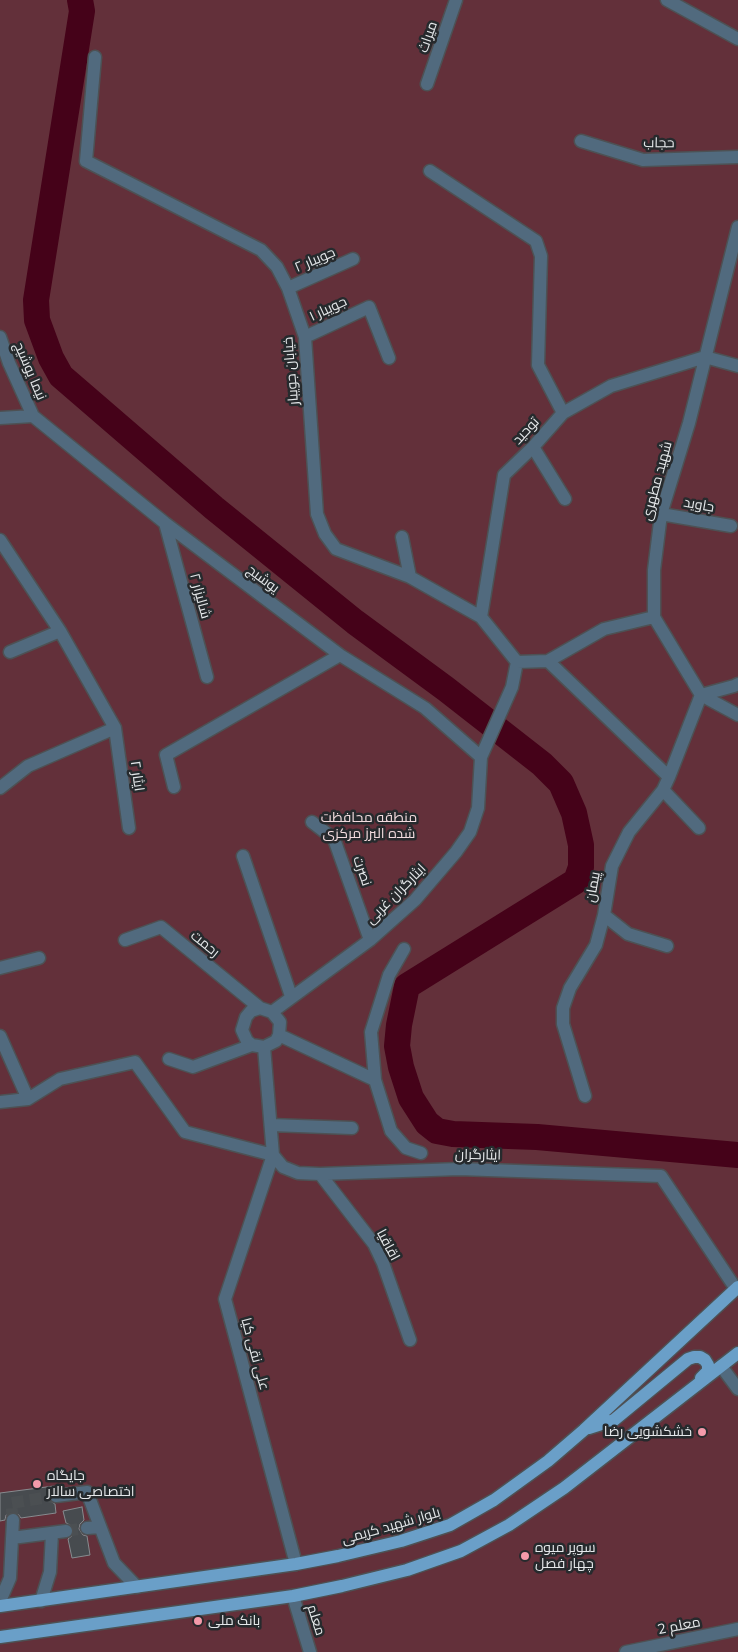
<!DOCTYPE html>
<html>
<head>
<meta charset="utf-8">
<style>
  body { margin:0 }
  canvas { display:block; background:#303437 }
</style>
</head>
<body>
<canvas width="738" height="1652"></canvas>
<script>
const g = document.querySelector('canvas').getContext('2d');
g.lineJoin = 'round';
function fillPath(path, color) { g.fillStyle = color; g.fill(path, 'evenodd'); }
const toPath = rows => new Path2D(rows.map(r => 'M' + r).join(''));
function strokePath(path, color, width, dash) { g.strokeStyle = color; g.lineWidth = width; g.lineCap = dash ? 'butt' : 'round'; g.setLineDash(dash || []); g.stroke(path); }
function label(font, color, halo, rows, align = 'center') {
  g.font = font + ' Mulish,Cairo,sans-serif'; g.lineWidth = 5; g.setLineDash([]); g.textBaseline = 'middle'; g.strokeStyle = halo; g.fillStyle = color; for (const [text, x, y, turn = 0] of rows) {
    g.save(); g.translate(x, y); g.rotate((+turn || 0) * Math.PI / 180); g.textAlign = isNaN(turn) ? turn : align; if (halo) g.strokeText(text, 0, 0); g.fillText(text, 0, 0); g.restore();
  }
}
fillPath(toPath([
  [0,0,738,0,738,1652,0,1652]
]), '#63303a');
strokePath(toPath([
  [80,0,82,11,36,300,37,320,51,358,61,376,214,508,355,622,446,689,542,764,561,783,574,813,581,845,581,867,576,881,407,986,399,1025,397,1046,401,1067,411,1098,427,1123,437,1131,453,1134,537,1137,738,1155]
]), '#450219', 26);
const building = toPath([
  [54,1486,55,1488,49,1492,48,1497,50,1501,55,1504,56,1513,21,1518,18,1514,13,1512,6,1515,5,1520,0,1521,0,1493,54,1486],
  [82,1507,84,1520,80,1524,79,1529,83,1535,87,1536,90,1555,72,1558,68,1539,73,1535,74,1529,72,1526,66,1523,63,1511,82,1507]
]);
fillPath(building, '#474b4f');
strokePath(building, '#878b8f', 1);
strokePath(toPath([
  [13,1520,11,1503,56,1496],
  [66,1531,87,1528]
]), '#4b4f52', 12, [12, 6]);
const minor = toPath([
  [667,0,738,39],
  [95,57,86,161,261,250,277,267,288,288,305,337,317,514,325,534,336,549,410,577,481,617,517,662],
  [427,84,456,0],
  [581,141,643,160,738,157],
  [430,171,536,241,541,256,538,365,563,413],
  [738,227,689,423,661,514,654,570,654,617,701,695,738,715],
  [288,288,353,259],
  [0,337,9,363,33,416,165,523,340,655,425,708,481,757],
  [305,337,369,307,389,358],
  [0,418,33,416],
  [533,447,565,499],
  [661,514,731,526],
  [165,523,207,677],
  [402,537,410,577],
  [0,540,60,631,115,728,129,828],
  [481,617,504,475,533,447,563,413,611,386,705,357,738,366],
  [10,652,60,631],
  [548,661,669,777],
  [174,787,166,755,340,655],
  [0,788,28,766,115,728],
  [663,790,699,828],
  [312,822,334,839,370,940],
  [243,856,291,996],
  [604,915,628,934,667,946],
  [125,940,161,927,260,1008,272,1012,280,1022,279,1035,276,1041,264,1047,252,1045,247,1041,242,1030,246,1017,251,1011,260,1008],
  [404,949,389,975,371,1032,375,1080,391,1131,406,1148,421,1153],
  [0,968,39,958],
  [272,1012,370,940,415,900,456,852,470,832,478,808,481,757,512,687,517,662,548,661,604,629,654,617],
  [279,1035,375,1080],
  [0,1036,28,1099],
  [264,1047,273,1155,283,1167,298,1173,320,1174,459,1169,661,1176,736,1289],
  [169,1059,193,1067,252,1045],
  [585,1096,563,1024,563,1008,570,988,596,945,604,915,612,866,629,832,663,790,669,777,701,695,734,686,738,684],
  [0,1102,28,1099,60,1079,135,1062,185,1132,273,1155,225,1299,296,1564],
  [271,1125,352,1128],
  [320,1174,374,1244,383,1263,410,1340],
  [721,1366,738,1389],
  [56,1496,87,1492,114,1563,137,1587],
  [87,1528,100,1527],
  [12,1538,66,1531],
  [293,1596,310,1652],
  [0,1601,10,1578,13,1520],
  [41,1601,50,1572,52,1533],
  [626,1652,738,1629]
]);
const major = toPath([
  [589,1428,614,1420,688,1359,694,1357,700,1357,705,1360,708,1365,708,1371,701,1378],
  [0,1606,296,1564,338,1556,401,1541,450,1525,494,1500,548,1461,584,1430,738,1287],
  [0,1637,293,1596,342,1586,407,1570,461,1551,509,1525,564,1488,738,1353]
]);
strokePath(minor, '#4d5154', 15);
strokePath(major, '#4d5154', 15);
strokePath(minor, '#516a7e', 12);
strokePath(major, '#6a9fc8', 12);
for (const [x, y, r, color] of [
  [702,1432,5,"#f39aaa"],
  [37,1484,5,"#f39aaa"],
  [525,1556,5,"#f39aaa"],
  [198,1621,5,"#f39aaa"]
]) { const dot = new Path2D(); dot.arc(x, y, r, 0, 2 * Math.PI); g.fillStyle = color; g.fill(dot); strokePath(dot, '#262a2d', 2); }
label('14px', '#e5e8ea', '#262a2d', [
  ["میراث",428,37,-71],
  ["حجاب",659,143,1],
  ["جویبار ۲",315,260,-23],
  ["جویبار ۱",328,309,-25],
  ["نیما یوشیج",30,371,67],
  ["خیابان جویبار",291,371,-95],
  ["توحید",526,431,-47],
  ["شهید مطهری",657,481,-75],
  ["جاوید",699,505,10],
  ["یوشیج",263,579,37],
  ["شالیزار ۲",200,596,75],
  ["ایثار ۲",137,776,82],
  ["نصرت",362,871,71],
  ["پیمان",593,887,-80],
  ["ایثارگران غربی",396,894,-45],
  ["رحمت",205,944,39],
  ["ایثارگران",478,1155,1],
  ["اقاقیا",388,1245,62],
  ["علی نقی کیا",255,1354,75],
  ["بلوار شهید کریمی",391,1526,-16],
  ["معلم",316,1620,73],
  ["معلم 2",679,1626,-11]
]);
label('14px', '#f3dcdf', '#262a2d', [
  ["منطقه محافظت",369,818],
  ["شده البرز مرکزی",369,834]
]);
label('14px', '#e5e8ea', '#262a2d', [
  ["خشکشویی رضا",692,1432,"right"],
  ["جایگاه",47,1476],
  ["اختصاصی سالار",47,1492],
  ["سوپر ميوه",535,1548],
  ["چهار فصل",535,1564],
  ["بانک ملی",208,1621]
], 'left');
</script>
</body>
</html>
